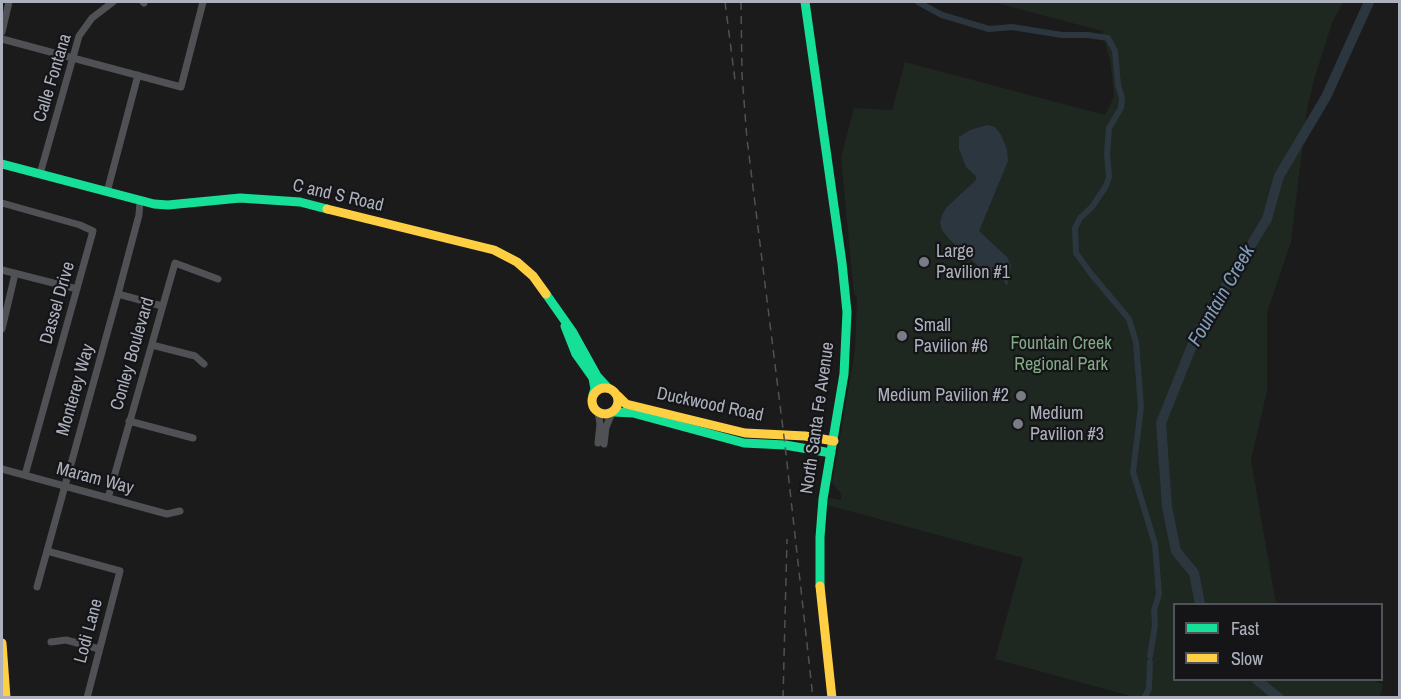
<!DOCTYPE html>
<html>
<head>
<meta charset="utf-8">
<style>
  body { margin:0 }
  #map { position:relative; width:1401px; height:699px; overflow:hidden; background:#1b1b1c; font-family:"Archivo Narrow",sans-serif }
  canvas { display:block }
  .frame { position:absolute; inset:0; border:3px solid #acb1bd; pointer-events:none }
  .legend { position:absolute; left:1173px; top:603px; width:210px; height:78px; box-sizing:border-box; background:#151518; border:2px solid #51535a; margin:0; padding:8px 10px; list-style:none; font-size:18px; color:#acb1bd }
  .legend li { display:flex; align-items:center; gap:12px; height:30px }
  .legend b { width:30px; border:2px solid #51535a }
</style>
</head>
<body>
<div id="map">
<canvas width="1401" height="699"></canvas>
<div class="frame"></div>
<ul class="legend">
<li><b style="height:8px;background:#16e098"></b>Fast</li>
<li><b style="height:8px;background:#ffcf43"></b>Slow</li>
</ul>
</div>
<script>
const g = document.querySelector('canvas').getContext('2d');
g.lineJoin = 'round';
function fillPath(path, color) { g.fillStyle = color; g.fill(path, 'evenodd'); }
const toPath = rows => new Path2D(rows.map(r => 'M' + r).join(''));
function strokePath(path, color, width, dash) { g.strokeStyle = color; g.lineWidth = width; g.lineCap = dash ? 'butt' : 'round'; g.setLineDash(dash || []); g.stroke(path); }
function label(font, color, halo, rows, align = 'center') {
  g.font = font + ' "Archivo Narrow",sans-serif'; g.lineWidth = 4.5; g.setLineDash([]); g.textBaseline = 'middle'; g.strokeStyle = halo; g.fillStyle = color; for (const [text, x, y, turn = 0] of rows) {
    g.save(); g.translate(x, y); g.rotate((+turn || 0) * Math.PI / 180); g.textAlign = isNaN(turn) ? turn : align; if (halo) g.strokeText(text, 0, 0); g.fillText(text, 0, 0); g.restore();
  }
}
fillPath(toPath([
  [993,2,1343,2,1332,23,1314,80,1307,109,1291,242,1267,313,1267,391,1251,460,1276,604,1174,604,1174,680,1371,680,1383,684,1380,697,1134,697,995,659,1023,558,827,505,827,497,841,500,841,494,832,483,855,350,857,296,854,295,841,157,854,108,892,110,905,62,1105,115,1111,103,1114,96,1110,60,1102,31]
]), '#1e2720');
fillPath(toPath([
  [987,125,995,127,1001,135,1007,149,1008,161,979,231,1007,257,1011,266,1007,286,1004,281,987,274,949,239,942,230,940,222,943,213,947,207,976,180,976,176,966,167,959,149,959,137,970,130]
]), '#2c363f');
strokePath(toPath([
  [918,2,942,15,989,29,1012,27,1062,35,1088,35,1108,38,1115,51,1118,85,1122,98,1121,108,1109,128,1107,154,1109,177,1106,186,1092,207,1080,218,1075,228,1076,253,1092,275,1129,319,1136,342,1141,407,1133,472,1155,544,1159,594,1154,611,1155,625,1150,656],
  [1144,698,1149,689,1150,662]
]), '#2c363f', 6);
strokePath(toPath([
  [1200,604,1194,573,1176,551,1167,507,1161,423,1197,333,1267,219,1279,176,1326,97,1369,2],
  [1257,680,1279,698]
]), '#2c363f', 10);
strokePath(toPath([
  [143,2,144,3],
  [2,32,9,2],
  [2,39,181,87,203,2],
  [40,174,79,36,92,18,113,2],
  [107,192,138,75],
  [2,203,80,225,93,231,25,475],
  [2,270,77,289],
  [118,294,162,306],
  [2,329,15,274],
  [152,345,195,356,204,364],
  [598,412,600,424,598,443],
  [129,421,193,438],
  [604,444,606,427,612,413],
  [2,469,167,514,180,511],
  [108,498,175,263,218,279],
  [47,551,120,571,87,698],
  [37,587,118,294,139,215,140,201],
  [51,642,66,640,99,649]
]), '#4f5155', 7);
strokePath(toPath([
  [805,2,842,263,847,312,844,374,823,499,820,537,820,586],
  [2,164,154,204,168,205,240,198,300,202,327,209],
  [546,294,572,331,597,376,608,388],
  [565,326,576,354,593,378,595,389,593,395],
  [614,412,633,413,744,443,785,445,831,453]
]), '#16e098', 9);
strokePath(toPath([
  [327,209,494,250,517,262,533,276,546,294],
  '592 401a13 13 0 1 1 26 0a13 13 0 1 1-26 0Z',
  [618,396,626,404,745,433,805,436,834,441],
  [820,586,832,698],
  [2,643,6,698]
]), '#ffcf43', 9);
strokePath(toPath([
  [725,2,735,80],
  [741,2,742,75,747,139,785,445,813,698],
  [783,698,787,539]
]), '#505154', 1.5, [8, 6]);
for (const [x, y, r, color] of [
  [924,262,6,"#797c85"],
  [902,336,6,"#797c85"],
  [1021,396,6,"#797c85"],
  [1018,424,6,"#797c85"]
]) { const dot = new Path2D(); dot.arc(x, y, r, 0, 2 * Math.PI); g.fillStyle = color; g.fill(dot); strokePath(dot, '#151518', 2); }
label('18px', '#acb1bd', '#151518', [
  ["Calle Fontana",53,78,-73],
  ["C and S Road",338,196,13],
  ["Dassel Drive",58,303,-74],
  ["Conley Boulevard",133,354,-74],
  ["Monterey Way",76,390,-74],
  ["Duckwood Road",710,405,12],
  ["North Santa Fe Avenue",818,418,-82],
  ["Maram Way",95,479,15],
  ["Lodi Lane",89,631,-75]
]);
label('18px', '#acb1bd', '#151518', [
  ["Large",936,252],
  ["Pavilion #1",936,273],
  ["Small",914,326],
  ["Pavilion #6",914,347],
  ["Medium Pavilion #2",1009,396,"right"],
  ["Medium",1030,414],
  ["Pavilion #3",1030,435]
], 'left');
label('18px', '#81aa85', '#151518', [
  ["Fountain Creek",1061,344],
  ["Regional Park",1061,365]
]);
label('italic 20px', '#809ebb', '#151518', [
  ["Fountain Creek",1222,296,-60]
]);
</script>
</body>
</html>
